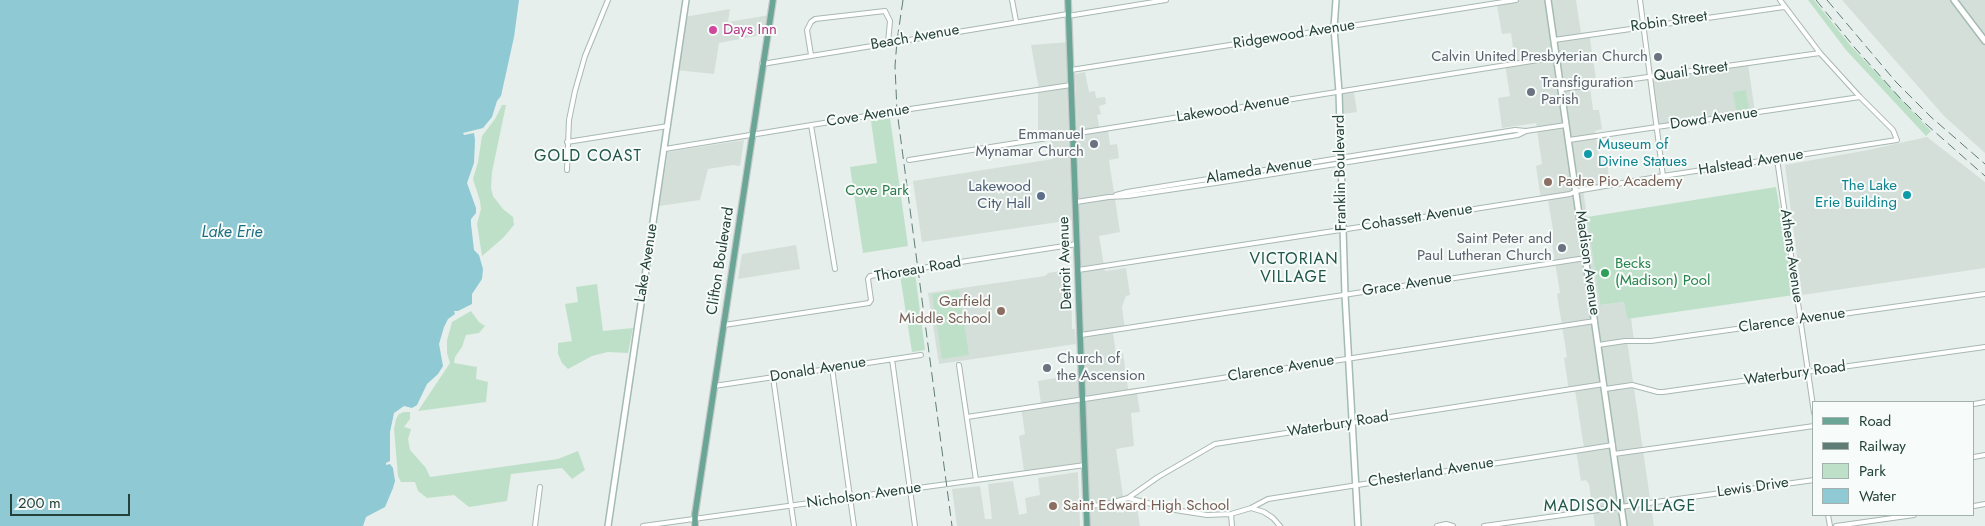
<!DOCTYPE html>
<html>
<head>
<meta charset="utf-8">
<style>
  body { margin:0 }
  #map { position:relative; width:1985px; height:526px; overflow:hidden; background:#e6efeb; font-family:Jost,sans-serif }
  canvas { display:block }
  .legend { position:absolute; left:1812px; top:401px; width:162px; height:115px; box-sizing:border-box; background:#f7fbf9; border:1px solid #a3b1ad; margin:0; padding:6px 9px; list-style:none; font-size:15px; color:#24423a }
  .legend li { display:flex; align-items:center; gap:10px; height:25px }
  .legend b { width:25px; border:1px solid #a3b1ad }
  .scale { position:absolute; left:10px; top:494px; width:120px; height:22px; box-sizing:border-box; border:2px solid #24423a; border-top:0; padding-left:6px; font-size:15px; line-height:18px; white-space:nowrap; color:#24423a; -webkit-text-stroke:4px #f7fbf9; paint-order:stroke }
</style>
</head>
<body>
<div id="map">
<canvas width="1985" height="526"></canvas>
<ul class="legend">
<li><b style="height:6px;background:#6aa596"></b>Road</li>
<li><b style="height:6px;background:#5f7d75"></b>Railway</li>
<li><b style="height:14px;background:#bfe0c8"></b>Park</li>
<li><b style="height:14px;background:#8ec9d4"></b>Water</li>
</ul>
<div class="scale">200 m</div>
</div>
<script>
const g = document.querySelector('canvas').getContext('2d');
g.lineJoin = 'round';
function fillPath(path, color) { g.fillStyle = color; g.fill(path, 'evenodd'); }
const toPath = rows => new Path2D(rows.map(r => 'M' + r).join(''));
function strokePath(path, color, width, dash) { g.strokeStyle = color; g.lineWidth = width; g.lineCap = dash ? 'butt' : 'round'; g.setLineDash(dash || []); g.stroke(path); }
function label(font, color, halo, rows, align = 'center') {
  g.font = font + ' Jost,sans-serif'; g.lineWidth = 4; g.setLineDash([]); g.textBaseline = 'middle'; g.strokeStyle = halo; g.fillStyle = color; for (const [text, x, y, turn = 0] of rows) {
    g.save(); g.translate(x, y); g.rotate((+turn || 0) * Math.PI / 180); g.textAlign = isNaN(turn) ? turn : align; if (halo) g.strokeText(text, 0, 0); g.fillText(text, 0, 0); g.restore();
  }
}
fillPath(toPath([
  [1496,0,1576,0,1581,33,1589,32,1597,86,1590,87,1593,110,1599,110,1602,129,1595,131,1599,157,1606,156,1610,184,1583,189,1600,305,1624,302,1627,319,1631,318,1634,340,1627,340,1654,526,1595,526,1589,484,1586,480,1581,481,1576,450,1584,448,1575,390,1569,391,1564,358,1567,357,1557,294,1560,293,1550,231,1553,230,1548,200,1541,200,1536,166,1542,164,1536,123,1502,128,1498,98,1510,96,1505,64,1515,62,1511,33,1502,34],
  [1842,0,1985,0,1985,153,1944,116],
  [730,9,728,22,770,15,767,34,719,43,714,74,676,70,684,17],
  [1070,42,1071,85,1039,89,1031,45],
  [1748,64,1755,112,1659,126,1652,79],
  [1085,72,1089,92,1095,91,1096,98,1105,97,1106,104,1099,106,1101,114,1097,115,1100,131,1108,130,1110,145,1117,144,1119,158,1109,160,1120,232,1099,236,1105,271,1126,268,1130,295,1126,296,1122,307,1125,330,1113,333,1116,354,1123,353,1128,389,1136,388,1140,412,1131,413,1134,446,1116,449,1124,502,1136,502,1140,526,1083,526,1081,463,1024,471,1019,436,1025,434,1021,407,1041,404,1038,381,1085,373,1075,74],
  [1067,88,1072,220,922,242,913,181,1053,159,1050,135,1038,137,1038,93],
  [1354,92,1357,112,1343,114,1342,93],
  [1927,137,1985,182,1985,268,1802,295,1785,165,1868,150],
  [744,140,740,166,733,165,708,169,700,200,659,206,668,152],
  [796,245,800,269,738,279,742,254],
  [1071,269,1072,329,1075,329,1076,344,939,364,928,293,1045,276,1048,273],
  [1078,472,1080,526,957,526,952,489,980,486,985,519,992,519,988,484,1013,481,1019,515,1027,513,1025,498,1040,495,1038,478]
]), '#d4dfda');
fillPath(toPath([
  [1808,0,1814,0,1851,46,1931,131,1926,136,1846,50],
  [1746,90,1749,109,1736,111,1733,92],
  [502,105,506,105,492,172,491,188,493,196,503,209,513,217,514,225,503,238,482,256,477,224,481,209,480,201,473,179,478,162,482,136,495,119],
  [890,118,908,246,863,253,850,167,877,163,871,121],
  [1776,187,1794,295,1627,319,1624,302,1600,305,1587,217],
  [915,272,925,350,912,352,900,275],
  [597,284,603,331,633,328,628,353,608,352,592,356,568,369,562,363,558,354,558,343,572,341,565,304,578,302,576,287],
  [959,290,969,355,942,359,932,294],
  [471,311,479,322,485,326,479,333,466,335,462,347,455,357,454,363,477,367,476,379,488,382,486,402,418,411,450,363,447,353,447,340,452,322],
  [404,412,410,412,410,419,404,427,411,429,408,439,410,450,426,468,430,477,558,459,578,451,585,470,572,479,562,468,511,474,507,501,469,507,454,495,427,498,418,491,415,482,401,482,398,476,394,429,396,419,399,414]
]), '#bfe0c8');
fillPath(toPath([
  [0,0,519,0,514,37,501,96,497,101,492,117,483,128,463,133,464,135,474,133,475,140,474,163,467,183,476,208,476,213,471,219,471,224,474,250,479,255,483,269,482,279,472,294,472,304,458,311,454,311,455,314,448,319,444,327,439,344,443,366,438,374,427,384,417,405,412,408,404,406,394,413,390,432,390,461,386,463,386,465,390,464,393,468,395,481,393,488,385,507,366,517,363,526,0,526]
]), '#8ec9d4');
const street = toPath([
  [1012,0,1016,21],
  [1640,0,1663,176],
  [1068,16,1166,0],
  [1554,40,1784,7],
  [811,55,807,30,811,22,815,19,885,11,890,21,888,43],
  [762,64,1068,14],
  [1071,70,1516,0],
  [1562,89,1820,53],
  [811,125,835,269],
  [1569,140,1860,97],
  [567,142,668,126],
  [665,149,897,111,1071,85],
  [1777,159,1814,413],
  [909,160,1557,57],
  [567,170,569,120,575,91,585,56,608,0],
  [1116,195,1127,192,1515,130,1526,131],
  [1076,202,1109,197,1128,196,1229,181,1518,135,1526,131,1566,125],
  [1078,270,1347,229,1570,194,1576,191,1663,176,1897,140,1893,130,1860,97,1820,53,1780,0],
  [724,325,869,303,871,300,868,279,870,276,1077,244],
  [1081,335,1586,258],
  [1598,345,1625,341,1651,341,1985,294],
  [892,359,915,526],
  [959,365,976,480],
  [832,368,854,526],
  [773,377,794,526],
  [714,386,921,355],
  [1605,389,1632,385,1658,392,1663,392,1985,347],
  [1974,404,1985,402],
  [967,417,1595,321],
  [1614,454,1814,426],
  [1974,457,1985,455],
  [1128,498,1175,510,1207,515,1231,514,1251,508,1264,512,1273,518,1280,526],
  [1086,506,1103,505,1128,498,1158,477,1215,444,1604,384],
  [1974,506,1985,504],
  [1251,508,1268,499,1613,445],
  [1231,514,1232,526],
  [1828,515,1830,526],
  [535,526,540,487],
  [643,526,1085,465],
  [1437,526,1446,524,1453,526],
  [1484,526,1814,480],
  [1836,526,1914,515]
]);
const secondary = toPath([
  [1336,0,1334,28,1339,92,1345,295,1358,526],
  [1548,0,1624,526],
  [1954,0,1985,41],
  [608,526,686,0]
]);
const primary = toPath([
  [1068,0,1087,526],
  [695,526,695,514,773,0]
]);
strokePath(street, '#a8b8b2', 6);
strokePath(secondary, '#a4bbb3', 8);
strokePath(primary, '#c2cac8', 8);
strokePath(street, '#fff', 4);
strokePath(secondary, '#fff', 5);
strokePath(primary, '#6aa596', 5.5);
strokePath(toPath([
  [903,0,897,41,895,66,897,111,952,526],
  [1816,0,1855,48,1900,98,1927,125,1985,176],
  [1827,0,1896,82,1931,117,1985,164]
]), '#5f7d75', 1, [10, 5]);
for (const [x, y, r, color] of [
  [713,30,5,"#d1479c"],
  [1658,57,5,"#6b7280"],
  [1531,92,5,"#6b7280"],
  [1094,144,5,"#6b7280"],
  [1588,154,5,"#0f9aa8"],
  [1548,182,5,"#8d6e63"],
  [1907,195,5,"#0f9aa8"],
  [1041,196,5,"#5c6f8a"],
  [1562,248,5,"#6b7280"],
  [1605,273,5,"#2e9e5b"],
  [1001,311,5,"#8d6e63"],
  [1047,368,5,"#6b7280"],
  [1053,506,5,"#8d6e63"]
]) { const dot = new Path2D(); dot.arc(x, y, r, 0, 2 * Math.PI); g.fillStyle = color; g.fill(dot); strokePath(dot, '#f7fbf9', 2); }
label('15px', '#24423a', '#f7fbf9', [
  ["Robin Street",1669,22,-8],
  ["Ridgewood Avenue",1294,35,-9],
  ["Beach Avenue",915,38,-10],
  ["Quail Street",1691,72,-8],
  ["Lakewood Avenue",1233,109,-9],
  ["Cove Avenue",868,116,-9],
  ["Dowd Avenue",1714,119,-8],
  ["Halstead Avenue",1751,163,-9],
  ["Alameda Avenue",1259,171,-9],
  ["Franklin Boulevard",1341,173,-91],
  ["Cohassett Avenue",1417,218,-9],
  ["Athens Avenue",1791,256,82],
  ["Clifton Boulevard",721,261,-81],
  ["Lake Avenue",647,263,-81],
  ["Detroit Avenue",1066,263,-92],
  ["Madison Avenue",1587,263,82],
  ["Thoreau Road",918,270,-10],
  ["Grace Avenue",1407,285,-9],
  ["Clarence Avenue",1792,321,-8],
  ["Clarence Avenue",1281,369,-9],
  ["Donald Avenue",818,370,-9],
  ["Waterbury Road",1795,374,-8],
  ["Waterbury Road",1338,425,-9],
  ["Chesterland Avenue",1431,473,-9],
  ["Lewis Drive",1753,488,-8],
  ["Nicholson Avenue",864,496,-8]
]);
label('15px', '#b23c85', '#f7fbf9', [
  ["Days Inn",723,30]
], 'left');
label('15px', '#5b616d', '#f7fbf9', [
  ["Calvin United Presbyterian Church",1648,57],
  ["Transfiguration",1541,83,"left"],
  ["Parish",1541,100,"left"],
  ["Emmanuel",1084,135],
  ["Mynamar Church",1084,152],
  ["Saint Peter and",1552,239],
  ["Paul Lutheran Church",1552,256],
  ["Church of",1057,359,"left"],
  ["the Ascension",1057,376,"left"]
], 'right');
label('15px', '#0d838f', '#f7fbf9', [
  ["Museum of",1598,145],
  ["Divine Statues",1598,162],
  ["The Lake",1897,186,"right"],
  ["Erie Building",1897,203,"right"]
], 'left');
label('15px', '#785e54', '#f7fbf9', [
  ["Padre Pio Academy",1558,182],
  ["Garfield",991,302,"right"],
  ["Middle School",991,319,"right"],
  ["Saint Edward High School",1063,506]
], 'left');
label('15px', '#4e5e75', '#f7fbf9', [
  ["Lakewood",1031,187],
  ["City Hall",1031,204]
], 'right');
label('15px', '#2d7a4b', '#f7fbf9', [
  ["Cove Park",877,191]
]);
label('15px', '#27864d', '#f7fbf9', [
  ["Becks",1615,264],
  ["(Madison) Pool",1615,281]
], 'left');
g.letterSpacing = '1px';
label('16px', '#1f5548', '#f7fbf9', [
  ["GOLD COAST",588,157],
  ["VICTORIAN",1294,260],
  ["VILLAGE",1294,278],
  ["MADISON VILLAGE",1620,507]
]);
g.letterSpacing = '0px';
label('italic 16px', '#1c6f80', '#f7fbf9', [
  ["Lake Erie",232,233]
]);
</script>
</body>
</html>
